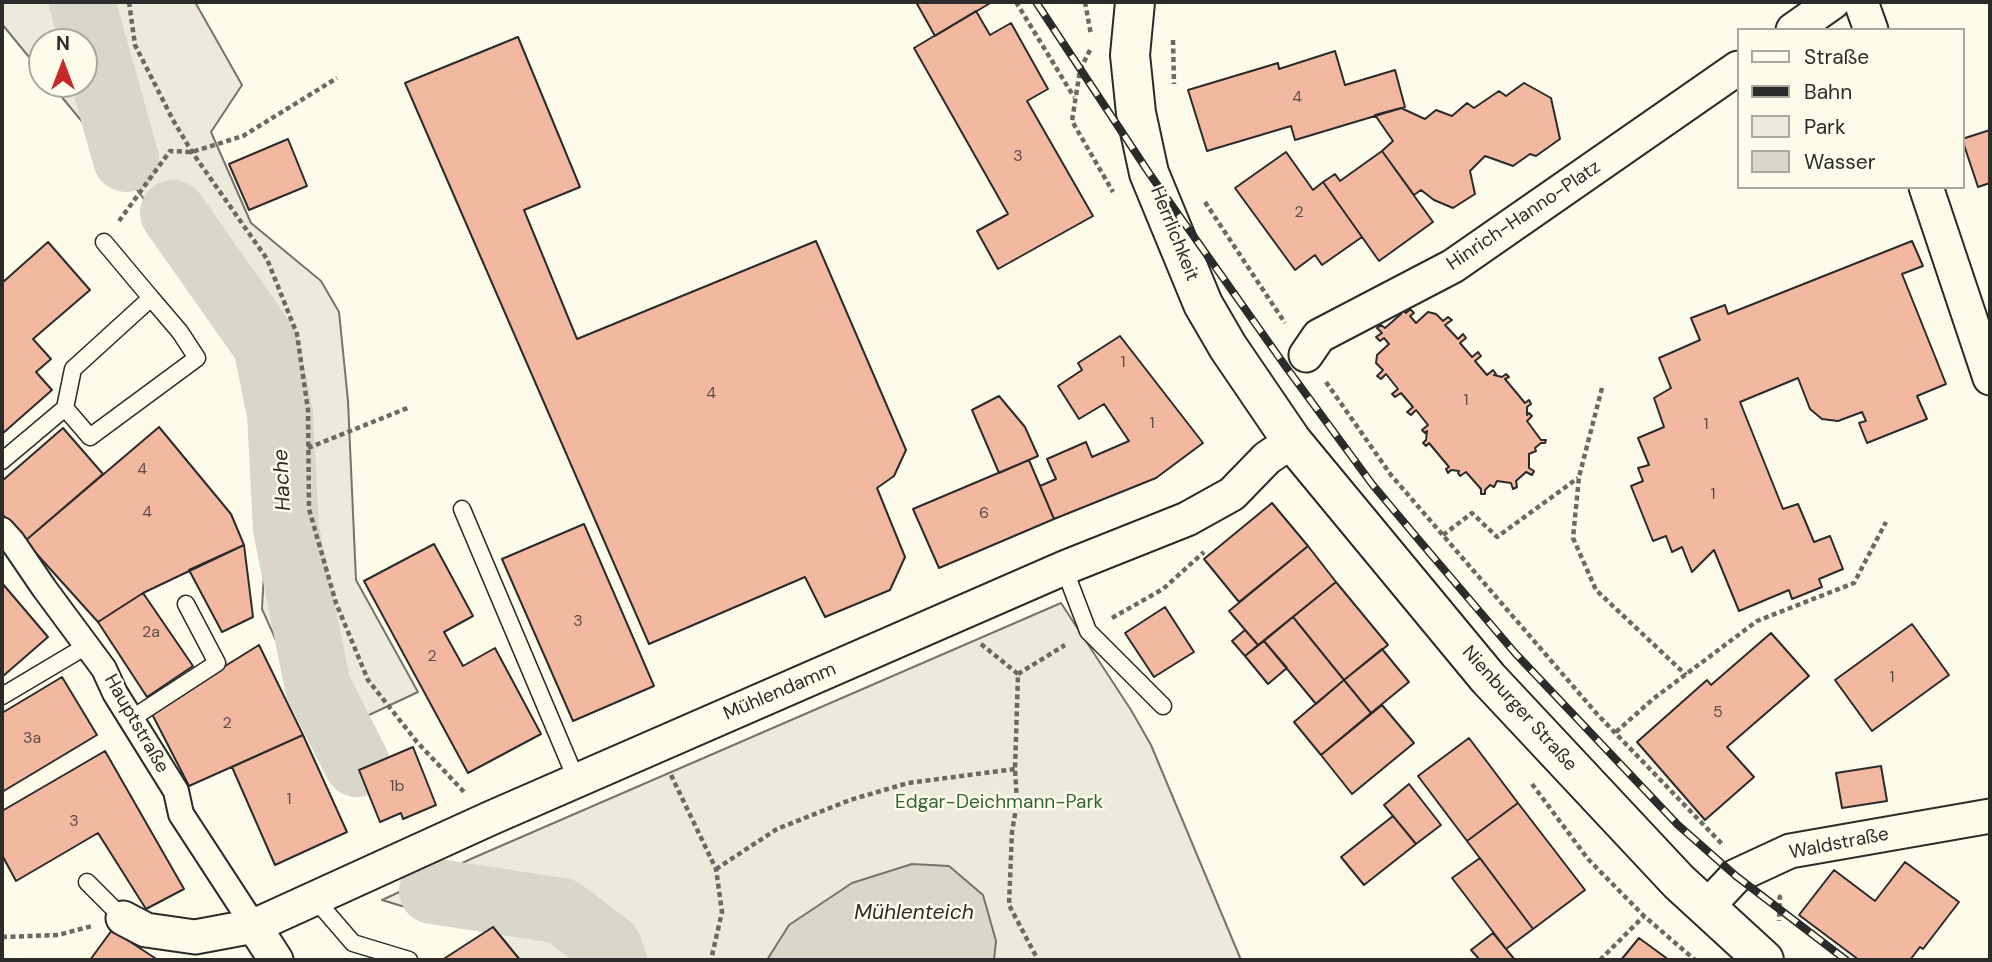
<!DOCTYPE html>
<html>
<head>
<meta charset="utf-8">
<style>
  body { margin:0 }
  #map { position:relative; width:1992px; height:962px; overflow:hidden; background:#fdfbea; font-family:"DM Sans",sans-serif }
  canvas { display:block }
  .frame { position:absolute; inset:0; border:4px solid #2b2b2b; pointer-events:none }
  .legend { position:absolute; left:1737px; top:28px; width:228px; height:161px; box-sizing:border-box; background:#fdfbea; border:2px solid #a9a89e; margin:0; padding:9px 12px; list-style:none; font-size:21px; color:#2b2b2b }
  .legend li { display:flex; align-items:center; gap:14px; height:35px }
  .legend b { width:35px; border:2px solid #a9a89e }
  .north { position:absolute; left:28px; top:28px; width:70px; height:70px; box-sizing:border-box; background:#fdfbea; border:2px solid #a9a89e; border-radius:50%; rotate:0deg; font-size:19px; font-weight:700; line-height:28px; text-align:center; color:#2b2b2b }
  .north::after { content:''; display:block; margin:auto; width:24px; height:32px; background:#c62828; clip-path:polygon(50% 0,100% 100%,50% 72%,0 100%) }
</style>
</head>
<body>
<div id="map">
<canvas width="1992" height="962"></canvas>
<div class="frame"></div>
<ul class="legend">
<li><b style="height:9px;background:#fdfbea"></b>Straße</li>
<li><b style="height:9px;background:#2b2b2b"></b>Bahn</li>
<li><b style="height:19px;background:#ecebdb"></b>Park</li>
<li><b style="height:19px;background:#d8d7c9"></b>Wasser</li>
</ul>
<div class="north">N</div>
</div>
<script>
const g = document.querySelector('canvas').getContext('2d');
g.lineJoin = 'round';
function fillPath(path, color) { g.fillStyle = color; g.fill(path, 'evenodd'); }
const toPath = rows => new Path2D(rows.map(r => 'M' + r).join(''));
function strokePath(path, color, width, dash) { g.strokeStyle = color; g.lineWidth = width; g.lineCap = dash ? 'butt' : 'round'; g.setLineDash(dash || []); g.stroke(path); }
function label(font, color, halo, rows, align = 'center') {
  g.font = font + ' "DM Sans",sans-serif'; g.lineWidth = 5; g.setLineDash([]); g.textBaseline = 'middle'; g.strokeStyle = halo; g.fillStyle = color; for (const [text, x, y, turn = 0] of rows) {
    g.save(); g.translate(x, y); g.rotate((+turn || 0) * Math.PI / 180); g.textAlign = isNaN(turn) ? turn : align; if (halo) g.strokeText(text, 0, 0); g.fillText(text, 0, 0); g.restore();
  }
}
const green = toPath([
  [2,2,195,2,242,85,211,132,251,223,321,281,339,312,348,401,356,580,418,692,320,738,262,609,267,517,274,479,259,350,118,165,51,84,84,84,84,42,42,42,42,73,2,24,2,2],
  [1061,603,1131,710,1151,745,1241,960,520,960,493,927,461,924,382,900,473,858,1061,603]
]);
fillPath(green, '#ecebdb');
strokePath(green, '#74746e', 2);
const water = toPath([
  [912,864,949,866,983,895,996,941,994,960,767,960,789,925,852,883,912,864]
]);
fillPath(water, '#d8d7c9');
strokePath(water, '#74746e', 2);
strokePath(toPath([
  [82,2,126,159],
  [173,213,266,345,280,414,286,529,318,687,357,764],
  [432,891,562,911,609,947,614,960]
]), '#d8d7c9', 66);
const building = toPath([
  [916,2,992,2,935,36,916,2],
  [976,11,990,35,1011,23,1048,89,1027,101,1093,216,998,269,977,231,1008,214,914,48,976,11],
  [518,37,580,187,524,210,577,339,816,241,906,450,894,476,877,488,905,557,890,590,825,617,805,577,649,644,405,83,518,37],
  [1335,51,1345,85,1395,70,1405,107,1295,140,1291,126,1207,151,1188,90,1278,63,1279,69,1335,51],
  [1524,83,1551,98,1560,139,1536,156,1530,154,1513,166,1485,156,1470,171,1475,194,1453,208,1434,200,1421,190,1414,195,1382,151,1393,141,1375,115,1401,108,1425,119,1436,110,1452,116,1467,103,1474,108,1499,91,1506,96,1524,83],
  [1990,130,1990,183,1978,187,1962,139,1990,130],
  [288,139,307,186,249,210,229,164,288,139],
  [1382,151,1433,222,1379,261,1323,182,1335,174,1340,181,1382,151],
  [1286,152,1313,190,1323,182,1362,237,1322,265,1315,255,1295,270,1235,188,1286,152],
  [1912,241,1923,266,1902,274,1946,384,1917,396,1927,419,1867,443,1859,423,1866,421,1862,412,1838,421,1822,419,1810,409,1798,378,1740,402,1783,509,1798,504,1814,542,1830,536,1843,569,1819,579,1822,587,1792,599,1789,590,1739,611,1714,550,1692,572,1682,547,1672,552,1666,536,1653,541,1631,486,1643,481,1638,468,1649,465,1638,438,1664,427,1654,398,1671,388,1659,358,1700,340,1691,318,1725,305,1728,314,1912,241],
  [48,242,90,290,33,339,51,359,36,372,52,390,2,434,2,283,48,242],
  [1401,308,1406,313,1410,309,1414,313,1410,316,1416,323,1428,312,1436,314,1443,321,1448,317,1452,320,1445,325,1458,339,1463,334,1466,338,1460,343,1472,357,1478,352,1481,356,1475,361,1487,375,1493,370,1496,374,1494,375,1502,377,1506,374,1509,377,1505,379,1525,403,1529,400,1531,404,1527,407,1527,415,1529,413,1532,416,1527,421,1541,440,1546,440,1545,443,1541,443,1535,448,1536,451,1529,454,1529,468,1534,471,1532,475,1526,472,1516,481,1517,487,1513,489,1511,483,1497,481,1494,487,1490,485,1485,490,1485,494,1481,494,1481,489,1466,472,1460,476,1458,473,1459,471,1451,470,1448,473,1446,469,1449,467,1429,443,1426,446,1423,443,1426,440,1427,431,1425,433,1422,430,1428,425,1416,410,1411,415,1407,412,1413,407,1401,393,1395,397,1392,394,1398,389,1386,374,1381,379,1377,376,1383,370,1376,363,1377,355,1389,344,1384,338,1380,341,1376,337,1382,333,1377,328,1381,325,1385,328,1401,314,1397,312,1401,308],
  [1120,336,1203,443,1156,478,1054,519,1040,486,1056,479,1047,459,1086,442,1092,457,1129,441,1104,404,1079,419,1058,386,1082,370,1078,363,1120,336],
  [999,396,1025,427,1038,456,999,473,972,410,999,396],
  [159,427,231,514,244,545,143,593,98,622,25,541,159,427],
  [63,428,103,474,25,541,2,514,2,481,63,428],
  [1029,460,1054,519,939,568,913,509,1029,460],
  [1272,503,1308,546,1239,602,1204,559,1272,503],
  [584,524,654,686,573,721,502,559,584,524],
  [434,544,473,616,444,632,463,666,495,648,541,734,468,773,364,581,434,544],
  [244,545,253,617,222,632,189,570,244,545],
  [1308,546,1336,582,1258,645,1229,611,1308,546],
  [1336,582,1388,645,1344,680,1293,617,1336,582],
  [2,583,48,637,2,677,2,583],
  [143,593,193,666,147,697,98,622,143,593],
  [1165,607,1194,652,1154,677,1125,633,1165,607],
  [1293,617,1344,680,1316,704,1264,641,1293,617],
  [1912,624,1949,675,1872,731,1835,680,1912,624],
  [1245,630,1258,645,1245,656,1232,641,1245,630],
  [1771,633,1809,676,1727,747,1754,777,1705,820,1637,742,1707,680,1711,685,1771,633],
  [1264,641,1287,668,1268,684,1245,656,1264,641],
  [259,645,303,735,189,786,151,712,259,645],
  [1382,649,1409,682,1371,713,1344,680,1382,649],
  [62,677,97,735,2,792,2,713,62,677],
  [1344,680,1371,713,1321,755,1294,722,1344,680],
  [1382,705,1414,743,1352,794,1321,755,1382,705],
  [303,735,347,832,275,865,232,767,303,735],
  [1469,738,1518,803,1467,841,1418,776,1469,738],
  [413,747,436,805,403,819,401,813,380,822,359,770,413,747],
  [105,751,184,889,146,909,98,833,16,881,2,855,2,811,105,751],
  [1881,766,1887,801,1842,808,1836,773,1881,766],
  [1409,784,1441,825,1416,844,1384,805,1409,784],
  [1518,803,1585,890,1533,929,1467,841,1518,803],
  [1393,816,1416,844,1364,885,1341,857,1393,816],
  [1480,858,1533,929,1506,949,1452,878,1480,858],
  [1905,862,1959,902,1923,949,1920,947,1910,960,1859,960,1799,915,1834,870,1875,901,1905,862],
  [493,927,520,960,442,960,493,927],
  [112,930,158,960,90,960,112,930],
  [1493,933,1506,949,1515,960,1480,960,1471,950,1493,933],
  [1639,938,1669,960,1621,960,1639,938]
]);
fillPath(building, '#f2b8a0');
strokePath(building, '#2b2b2b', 2);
const service = toPath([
  [65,408,90,437,197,358,180,332,151,298],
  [2,461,65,408,73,369,151,298,104,242],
  [462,509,577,781],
  [1064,568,1088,631,1163,706],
  [2,696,88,645],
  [131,719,217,663,186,604],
  [87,882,123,918],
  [315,899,353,943,409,960]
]);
const pedestrian = toPath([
  [2,530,12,541,44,588,104,669,115,693,176,791,181,814,254,926]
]);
const minor = toPath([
  [1861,2,1871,30],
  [1793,30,1833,2],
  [1926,187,1990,378],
  [1306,355,1319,336,1453,266,1738,68],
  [1706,908,1736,876,1790,851,1990,816],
  [123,918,146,930,195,937,254,926,491,818,1064,568,1187,519,1232,494,1267,458,1292,441],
  [254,926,276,960]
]);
const primary = toPath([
  [1135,2,1130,55,1136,113,1149,173,1203,304,1228,347,1292,441,1488,678,1679,882,1764,960]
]);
strokePath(service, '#2b2b2b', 19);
strokePath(pedestrian, '#2b2b2b', 28);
strokePath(minor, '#2b2b2b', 37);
strokePath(primary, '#2b2b2b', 42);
strokePath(toPath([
  [129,2,135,45,173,120,192,152,267,259,297,334,308,410,309,509,336,603,368,680,417,742,465,793],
  [1016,2,1074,97],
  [1085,2,1091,35],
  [1173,40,1174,84],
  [1090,50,1080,70,1072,121,1113,192],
  [1205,202,1285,323],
  [119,221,170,151,192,152,243,136,337,78],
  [1326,382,1391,475,1597,714,1723,845],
  [1602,388,1579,477,1573,538,1596,590,1686,675],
  [308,448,410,407],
  [1443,535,1472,513,1497,537,1578,478],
  [1112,618,1163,589,1204,552],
  [981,644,1018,674,1015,769,1017,802,1012,832,1009,905,1038,960],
  [1018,674,1065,645],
  [1616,732,1653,699,1757,621,1854,583,1886,522],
  [671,775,716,869,722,912,711,960],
  [1532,784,1588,859,1644,916,1695,960],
  [716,869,777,829,850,800,908,783,1015,769],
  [1778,896,1780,897,1779,921],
  [2,937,58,935,92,926],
  [1600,960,1644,916]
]), '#6a6964', 4.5, [5, 3.5]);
strokePath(service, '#fdfbea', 16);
strokePath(pedestrian, '#fdfbea', 24);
strokePath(minor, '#fdfbea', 33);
strokePath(primary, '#fdfbea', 38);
const rail = toPath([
  [1036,2,1149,173,1286,367,1372,484,1418,539,1515,653,1678,825,1736,876,1846,960]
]);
strokePath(rail, '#2b2b2b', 8);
strokePath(rail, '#fdfbea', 5, [16]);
label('16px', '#5d4e48', null, [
  ["4",1297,98],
  ["3",1018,157],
  ["2",1299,213],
  ["1",1123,363],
  ["4",711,394],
  ["1",1466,401],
  ["1",1152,424],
  ["1",1706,425],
  ["4",142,470],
  ["1",1713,495],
  ["4",147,513],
  ["6",984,514],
  ["3",578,622],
  ["2a",151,633],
  ["2",432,657],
  ["1",1892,678],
  ["5",1718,713],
  ["2",227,724],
  ["3a",32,739],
  ["1b",397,787],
  ["1",289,800],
  ["3",74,822]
]);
label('19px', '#2b2b2b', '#fdfbea', [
  ["Hinrich-Hanno-Platz",1524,216,-34],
  ["Herrlichkeit",1174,234,68],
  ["Mühlendamm",780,692,-23],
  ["Nienburger Straße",1519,709,48],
  ["Hauptstraße",136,724,60],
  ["Waldstraße",1839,844,-11]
]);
label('19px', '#34623c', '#fdfbea', [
  ["Edgar-Deichmann-Park",999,803]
]);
label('italic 21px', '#2b2b2b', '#fdfbea', [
  ["Hache",283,480,-93],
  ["Mühlenteich",914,913]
]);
</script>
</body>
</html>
